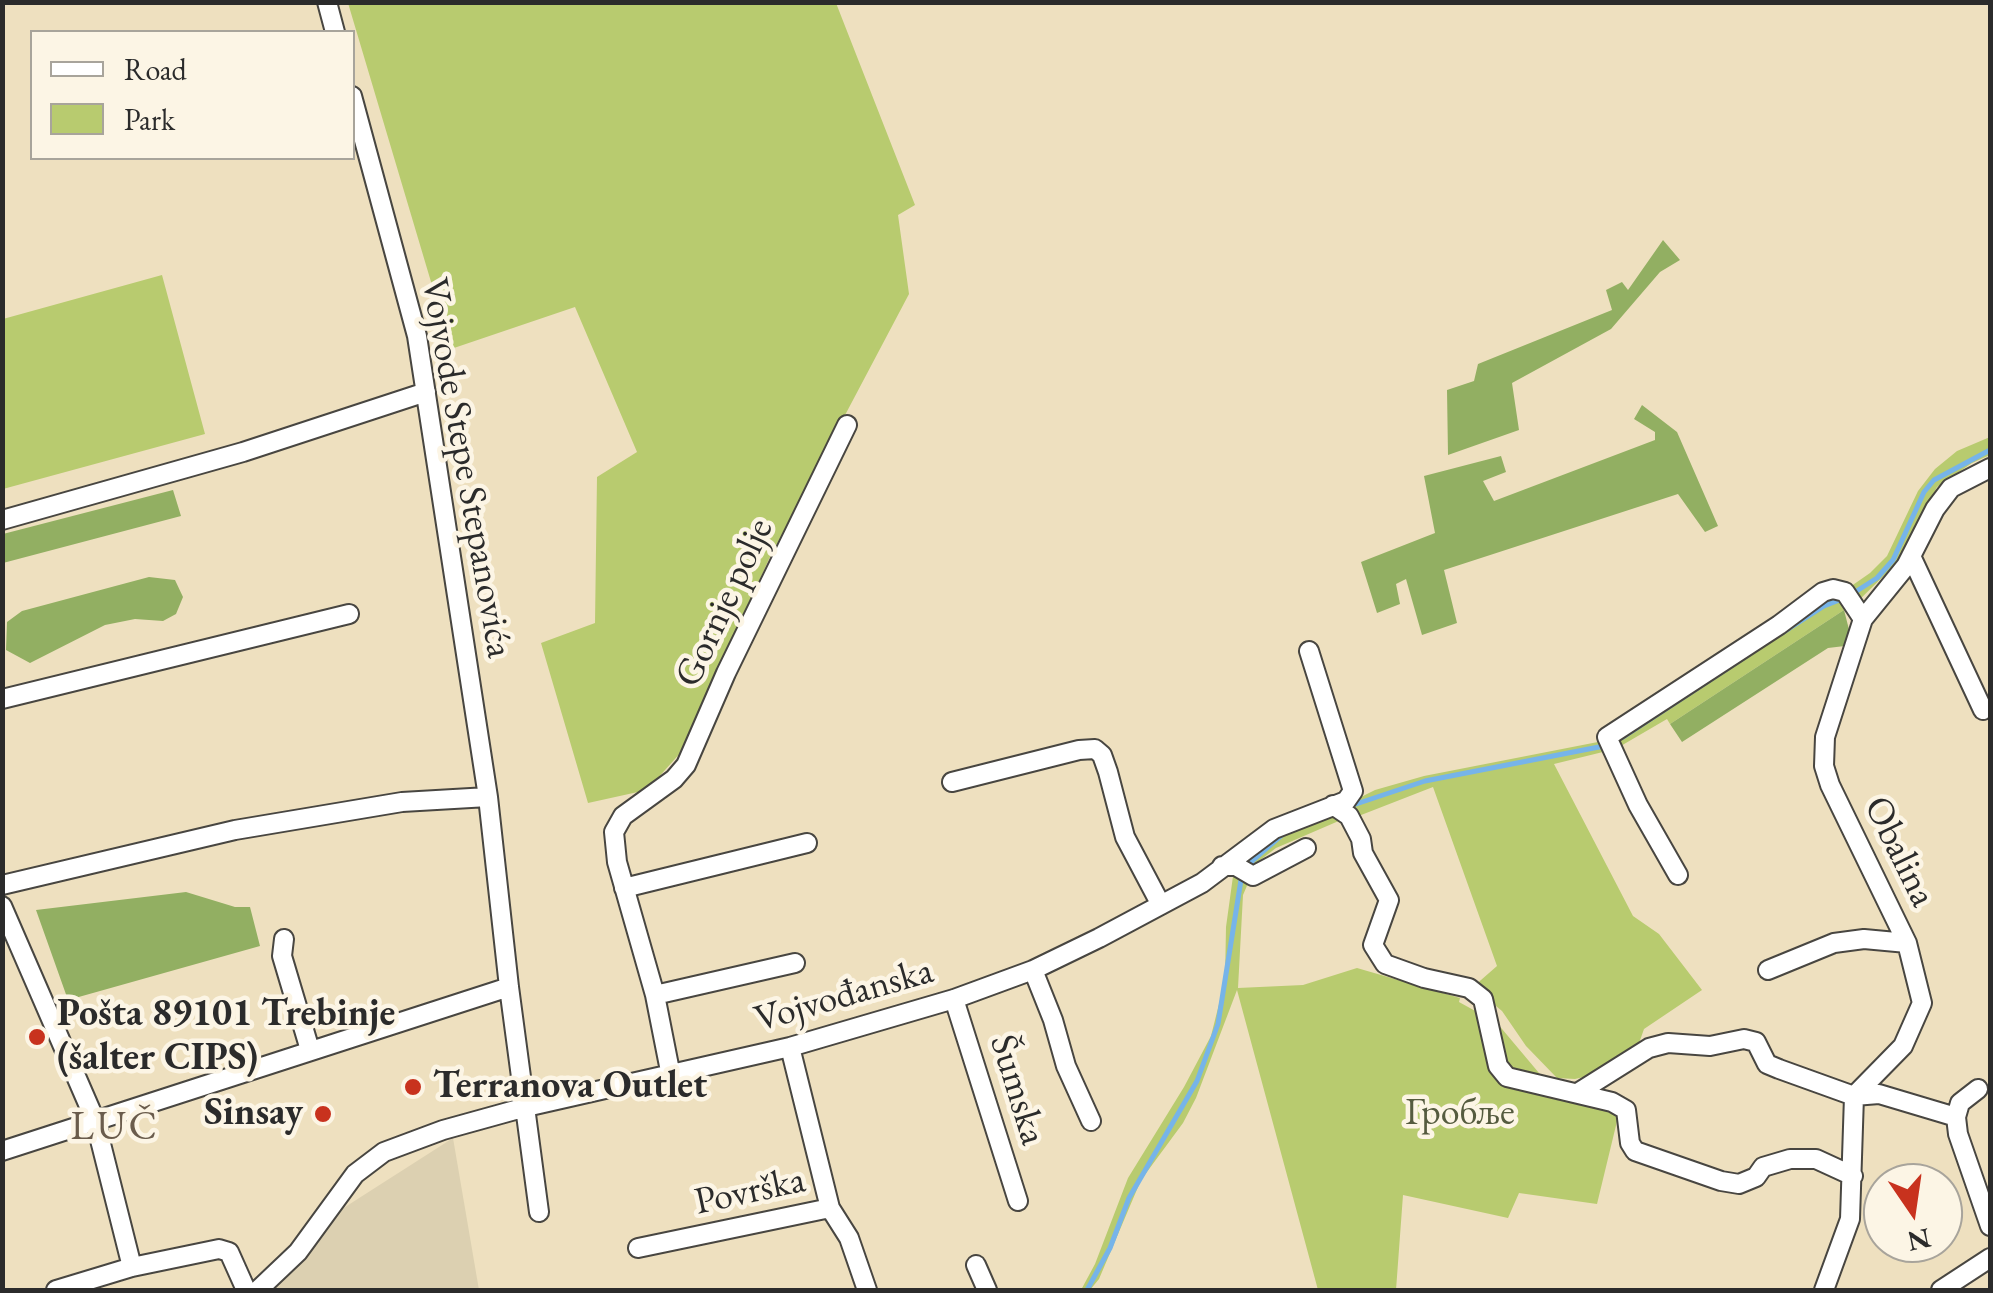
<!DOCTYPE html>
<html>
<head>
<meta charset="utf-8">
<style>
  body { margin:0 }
  #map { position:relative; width:1993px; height:1293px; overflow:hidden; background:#eee0bf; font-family:"EB Garamond",serif }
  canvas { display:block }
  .frame { position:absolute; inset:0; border:5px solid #2b2b2b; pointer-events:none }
  .legend { position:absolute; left:30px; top:30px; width:325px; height:130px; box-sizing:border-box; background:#fcf5e5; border:2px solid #a8a49b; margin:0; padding:12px 18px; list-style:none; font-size:30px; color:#2b2b2b }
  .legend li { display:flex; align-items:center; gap:20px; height:50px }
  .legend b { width:50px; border:2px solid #a8a49b }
  .north { position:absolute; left:1863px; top:1163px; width:100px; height:100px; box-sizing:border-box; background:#fcf5e5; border:2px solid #a8a49b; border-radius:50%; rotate:167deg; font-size:28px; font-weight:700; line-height:40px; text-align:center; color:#2b2b2b }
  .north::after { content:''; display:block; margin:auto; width:35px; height:45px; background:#c8321e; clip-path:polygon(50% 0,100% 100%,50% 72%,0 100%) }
</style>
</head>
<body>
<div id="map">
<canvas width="1993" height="1293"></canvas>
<div class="frame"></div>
<ul class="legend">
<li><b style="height:12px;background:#fff"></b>Road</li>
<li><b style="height:28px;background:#b8cb6f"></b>Park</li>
</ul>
<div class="north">N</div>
</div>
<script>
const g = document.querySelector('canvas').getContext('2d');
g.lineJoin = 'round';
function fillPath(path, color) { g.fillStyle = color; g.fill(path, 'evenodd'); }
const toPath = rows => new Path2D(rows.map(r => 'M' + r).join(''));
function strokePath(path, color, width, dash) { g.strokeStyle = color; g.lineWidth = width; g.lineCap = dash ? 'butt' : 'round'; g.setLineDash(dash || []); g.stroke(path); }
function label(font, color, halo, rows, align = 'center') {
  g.font = font + ' "EB Garamond",serif'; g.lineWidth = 9; g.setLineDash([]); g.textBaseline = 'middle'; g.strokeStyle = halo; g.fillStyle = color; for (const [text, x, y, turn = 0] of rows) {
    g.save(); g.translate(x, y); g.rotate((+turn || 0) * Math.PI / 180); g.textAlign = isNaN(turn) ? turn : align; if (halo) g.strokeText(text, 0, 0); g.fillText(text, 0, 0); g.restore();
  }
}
fillPath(toPath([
  [453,1138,479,1290,272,1290,342,1209]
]), '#dcd0b1');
fillPath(toPath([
  [348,3,836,3,915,205,898,215,909,294,769,559,683,750,647,790,588,803,541,643,595,623,597,477,637,452,575,307,451,349],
  [162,275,205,434,3,489,3,319],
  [1990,437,1990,455,1972,463,1937,487,1897,563,1855,604,1847,589,1870,573,1887,556,1918,491,1935,469,1957,451],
  [1836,596,1844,610,1670,724,1667,719,1619,747,1616,736],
  [1603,741,1607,751,1554,764,1633,916,1659,934,1702,990,1644,1029,1637,1049,1597,1074,1575,1079,1557,1078,1526,1046,1502,1011,1473,987,1497,966,1433,787,1356,817,1345,805,1375,790,1424,776],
  [1327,810,1341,820,1276,848,1255,864,1239,860,1262,841],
  [1234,869,1249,881,1243,895,1238,988,1303,985,1357,968,1460,998,1459,1002,1497,1023,1560,1098,1574,1097,1619,1113,1597,1204,1519,1193,1508,1218,1403,1195,1396,1290,1318,1290,1237,990,1196,1098,1183,1123,1141,1180,1099,1279,1090,1290,1081,1290,1095,1264,1128,1178,1184,1087,1211,1036,1225,980,1226,927]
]), '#b8cb6f');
fillPath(toPath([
  [1663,240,1680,260,1660,272,1611,329,1512,383,1519,430,1448,455,1447,390,1474,381,1478,364,1612,310,1606,290,1622,282,1628,290],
  [1642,405,1677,432,1718,526,1705,532,1678,494,1444,570,1457,623,1422,635,1406,579,1396,584,1400,604,1377,613,1361,562,1435,533,1424,476,1501,456,1506,472,1483,481,1494,501,1655,440,1655,432,1634,419],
  [173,490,181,516,3,563,3,534],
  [149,577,175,580,183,597,176,614,163,621,135,619,105,625,30,663,6,650,7,622,22,611],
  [1844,610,1853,645,1828,648,1682,742,1670,724],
  [186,892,235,907,250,907,260,946,68,1000,36,910]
]), '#92af62');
strokePath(toPath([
  [1852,594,1877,578,1893,560,1924,492,1934,480,1990,450],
  [1782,633,1824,606,1842,599],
  [1623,737,1748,655],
  [1353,805,1425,781,1604,746],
  [1087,1290,1110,1248,1129,1198,1197,1081,1218,1024,1241,880,1253,860,1283,834]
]), '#76b4e9', 5);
const minor = toPath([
  [327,2,335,32],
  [352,96,417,336,488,797,509,987,539,1212],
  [2,520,243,452,426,392],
  [1911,556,1983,710],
  [2,699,349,614],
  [952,782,1079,750,1095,749,1102,755,1108,772,1125,837,1161,905],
  [1333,805,1349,816,1361,839,1363,853,1389,900,1373,945,1385,964,1424,978,1469,988,1483,999,1498,1066,1507,1077,1612,1102,1626,1110,1630,1143,1635,1151,1721,1181,1739,1184,1756,1177,1763,1167,1790,1159,1816,1159,1853,1176],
  [1222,866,1236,866,1253,876,1306,848],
  [1678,875,1638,805,1607,737,1779,625,1823,592,1833,589,1845,592,1863,619],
  [2,885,235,830,402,802,488,797],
  [624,888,807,843],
  [2,906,95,1120,132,1267],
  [284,939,282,956,310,1050],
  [1033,970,1053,1020,1066,1066,1091,1121],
  [1768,970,1834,943,1864,939,1907,943],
  [655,995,795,963],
  [954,999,1018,1201],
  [790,1047,830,1208,849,1238,867,1290],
  [671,1076,655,995,617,862,614,832,623,816,674,779,686,765,726,673,847,425],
  [1978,1089,1960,1103,1956,1117,1958,1134,1990,1226],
  [1579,1092,1649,1048,1668,1043,1710,1046,1744,1039,1756,1042,1767,1064,1779,1069,1854,1096,1879,1094,1956,1117],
  [2,1151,509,987],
  [638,1248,830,1208],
  [976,1265,987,1290],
  [56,1290,132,1267,219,1249,229,1252,246,1290],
  [258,1290,298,1252,355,1174,384,1152,443,1130,526,1107,790,1047,954,999,1033,970,1099,938,1202,883,1274,829,1346,801,1353,791,1309,651],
  [1824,1290,1850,1219,1854,1096,1903,1046,1922,1003,1907,943,1830,785,1824,766,1825,737,1863,619,1906,566,1935,509,1951,488,1990,468],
  [1941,1290,1990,1258]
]);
strokePath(minor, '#484641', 22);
strokePath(minor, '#fff', 18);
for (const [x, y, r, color] of [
  [37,1037,10,"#c8321e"],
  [413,1087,10,"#c8321e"],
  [323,1114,10,"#c8321e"]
]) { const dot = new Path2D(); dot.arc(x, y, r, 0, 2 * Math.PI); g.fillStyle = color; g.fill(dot); strokePath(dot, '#fcf5e5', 4); }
label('38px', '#2b2b2b', '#fcf5e5', [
  ["Vojvode Stepe Stepanovića",466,468,80],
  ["Gornje polje",725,603,-65],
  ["Obalina",1899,852,64],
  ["Vojvođanska",844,996,-16],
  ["Šumska",1017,1090,73],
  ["Površka",750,1192,-12]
]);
label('bold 38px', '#2b2b2b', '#fcf5e5', [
  ["Pošta 89101 Trebinje",57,1015],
  ["(šalter CIPS)",57,1059],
  ["Terranova Outlet",433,1087],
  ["Sinsay",303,1114,"right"]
], 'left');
label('38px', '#555b3f', '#fcf5e5', [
  ["Гробље",1460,1114]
]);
g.letterSpacing = '2.5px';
label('40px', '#6a5c4c', '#fcf5e5', [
  ["LUČ",115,1128]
]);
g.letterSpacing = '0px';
</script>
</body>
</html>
